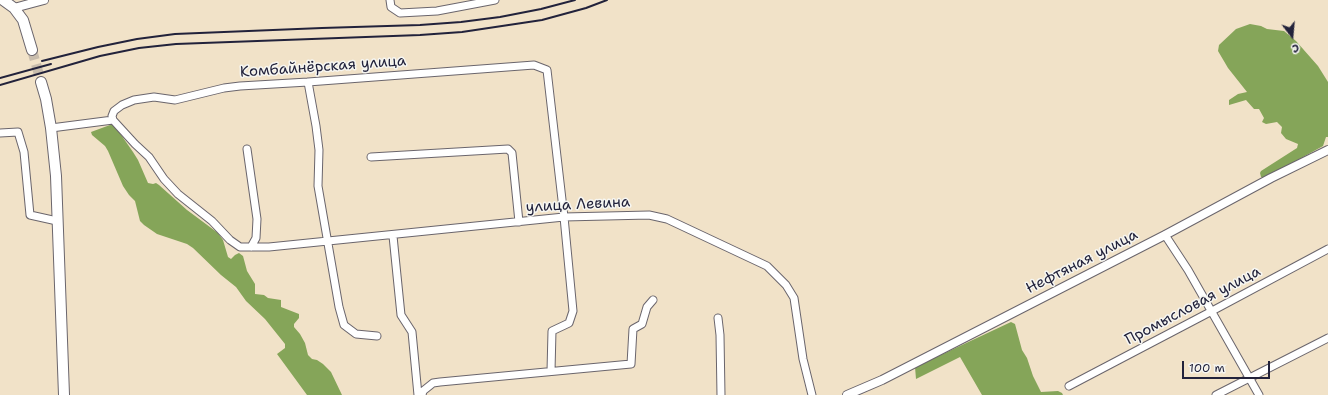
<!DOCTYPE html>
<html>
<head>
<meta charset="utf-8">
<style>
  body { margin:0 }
  #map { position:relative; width:1328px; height:395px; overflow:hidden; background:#f1e2c8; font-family:"Shantell Sans",sans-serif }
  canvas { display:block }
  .north { position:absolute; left:1272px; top:16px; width:40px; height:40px; -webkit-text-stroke:3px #f6f6f2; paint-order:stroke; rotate:164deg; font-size:11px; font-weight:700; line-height:16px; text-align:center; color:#22223b }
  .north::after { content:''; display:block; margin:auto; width:14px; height:18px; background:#22223b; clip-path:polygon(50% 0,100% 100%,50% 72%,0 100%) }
  .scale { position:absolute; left:1182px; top:361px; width:88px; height:18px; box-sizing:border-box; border:2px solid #22223b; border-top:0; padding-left:5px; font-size:12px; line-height:14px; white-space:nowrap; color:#22223b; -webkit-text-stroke:3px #f6f6f2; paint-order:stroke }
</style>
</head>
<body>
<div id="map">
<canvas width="1328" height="395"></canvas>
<div class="north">С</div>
<div class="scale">100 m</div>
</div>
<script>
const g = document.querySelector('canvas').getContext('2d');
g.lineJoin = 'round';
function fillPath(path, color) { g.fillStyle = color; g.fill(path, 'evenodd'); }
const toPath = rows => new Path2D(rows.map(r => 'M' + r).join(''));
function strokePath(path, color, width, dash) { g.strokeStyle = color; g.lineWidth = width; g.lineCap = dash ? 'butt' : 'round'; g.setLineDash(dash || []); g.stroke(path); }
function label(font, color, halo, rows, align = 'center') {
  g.font = font + ' "Shantell Sans",sans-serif'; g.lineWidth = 3; g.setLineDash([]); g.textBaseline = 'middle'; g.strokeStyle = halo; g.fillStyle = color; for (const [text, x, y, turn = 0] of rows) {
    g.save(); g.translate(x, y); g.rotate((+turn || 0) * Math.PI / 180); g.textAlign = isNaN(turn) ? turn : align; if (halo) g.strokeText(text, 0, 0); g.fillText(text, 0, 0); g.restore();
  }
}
fillPath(toPath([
  [1250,24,1261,26,1267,29,1284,31,1296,41,1318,66,1328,82,1328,137,1326,137,1323,146,1265,178,1261,177,1260,173,1261,171,1297,148,1298,144,1286,139,1281,133,1282,127,1277,122,1266,124,1262,122,1264,118,1259,109,1254,109,1246,100,1229,105,1229,100,1238,94,1247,92,1228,68,1218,51,1219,45,1236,29],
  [110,125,113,125,117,129,133,152,138,160,148,183,153,184,156,183,159,185,187,210,218,233,223,240,228,257,231,259,235,255,239,253,243,256,247,271,255,284,255,294,264,295,268,298,281,300,281,307,299,314,299,318,294,324,294,327,300,334,305,343,308,355,312,359,317,360,323,364,331,372,342,395,307,395,277,354,285,348,285,344,265,319,246,301,236,287,221,275,193,248,187,244,157,234,144,225,140,221,135,201,129,195,123,186,108,151,105,146,92,135,91,132],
  [1011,322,1015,324,1022,350,1027,358,1033,376,1041,392,1058,391,1062,393,1063,395,982,395,960,357,916,379,915,367]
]), '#85a559');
strokePath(toPath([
  [32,50,41,82]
]), '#c8bcac', 10, [10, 5]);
const minor = toPath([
  [390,0,391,7,400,13,437,11,495,0],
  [308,82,316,126,319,150,318,186,339,307,344,325,356,334,377,336],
  [113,120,135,144,149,157,164,179,178,194,212,221,230,240,240,247,269,247,564,217,649,215,667,219,767,266,786,285,794,298,803,359,812,395],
  [113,120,112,116,114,111,122,105,134,100,154,97,175,100,224,88,240,86,308,82,534,65,547,70,564,217,573,311,569,323,552,331,551,371],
  [51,128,113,120],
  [0,133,18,132,24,152,30,215,57,221],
  [247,149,257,219,256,238,251,247],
  [371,157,508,149,512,153,519,222],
  [1165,235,1188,270,1259,395],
  [393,236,401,315,412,332,418,395],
  [718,318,720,335,721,395],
  [1069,386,1212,311,1328,249],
  [422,395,423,391,433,383,440,382,631,364,633,329,642,324,647,307,653,300],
  [1216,395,1328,338]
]);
const tertiary = toPath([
  [14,8,44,0],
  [847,395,882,380,1165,235,1271,178,1328,150]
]);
const primary = toPath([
  [3,0,14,8,23,20,32,50],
  [41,82,46,99,51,128,56,176,64,395]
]);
strokePath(minor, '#6a656c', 9);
strokePath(tertiary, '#6a656c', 10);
strokePath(primary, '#6a656c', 12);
strokePath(minor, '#fff', 7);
strokePath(tertiary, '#fff', 8);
strokePath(primary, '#fff', 10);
strokePath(toPath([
  [42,61,98,47,137,39,175,34,322,28,420,25,461,22,500,17,541,9,575,0],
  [0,78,51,64],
  [0,85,100,56,139,48,176,44,420,35,462,32,542,20,586,8,607,0]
]), '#22223b', 2);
label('15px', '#22223b', '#f6f6f2', [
  ["Комбайнёрская улица",323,67,-4],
  ["улица Левина",578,205,-3],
  ["Нефтяная улица",1082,262,-27],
  ["Промысловая улица",1193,306,-28]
]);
</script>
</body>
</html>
